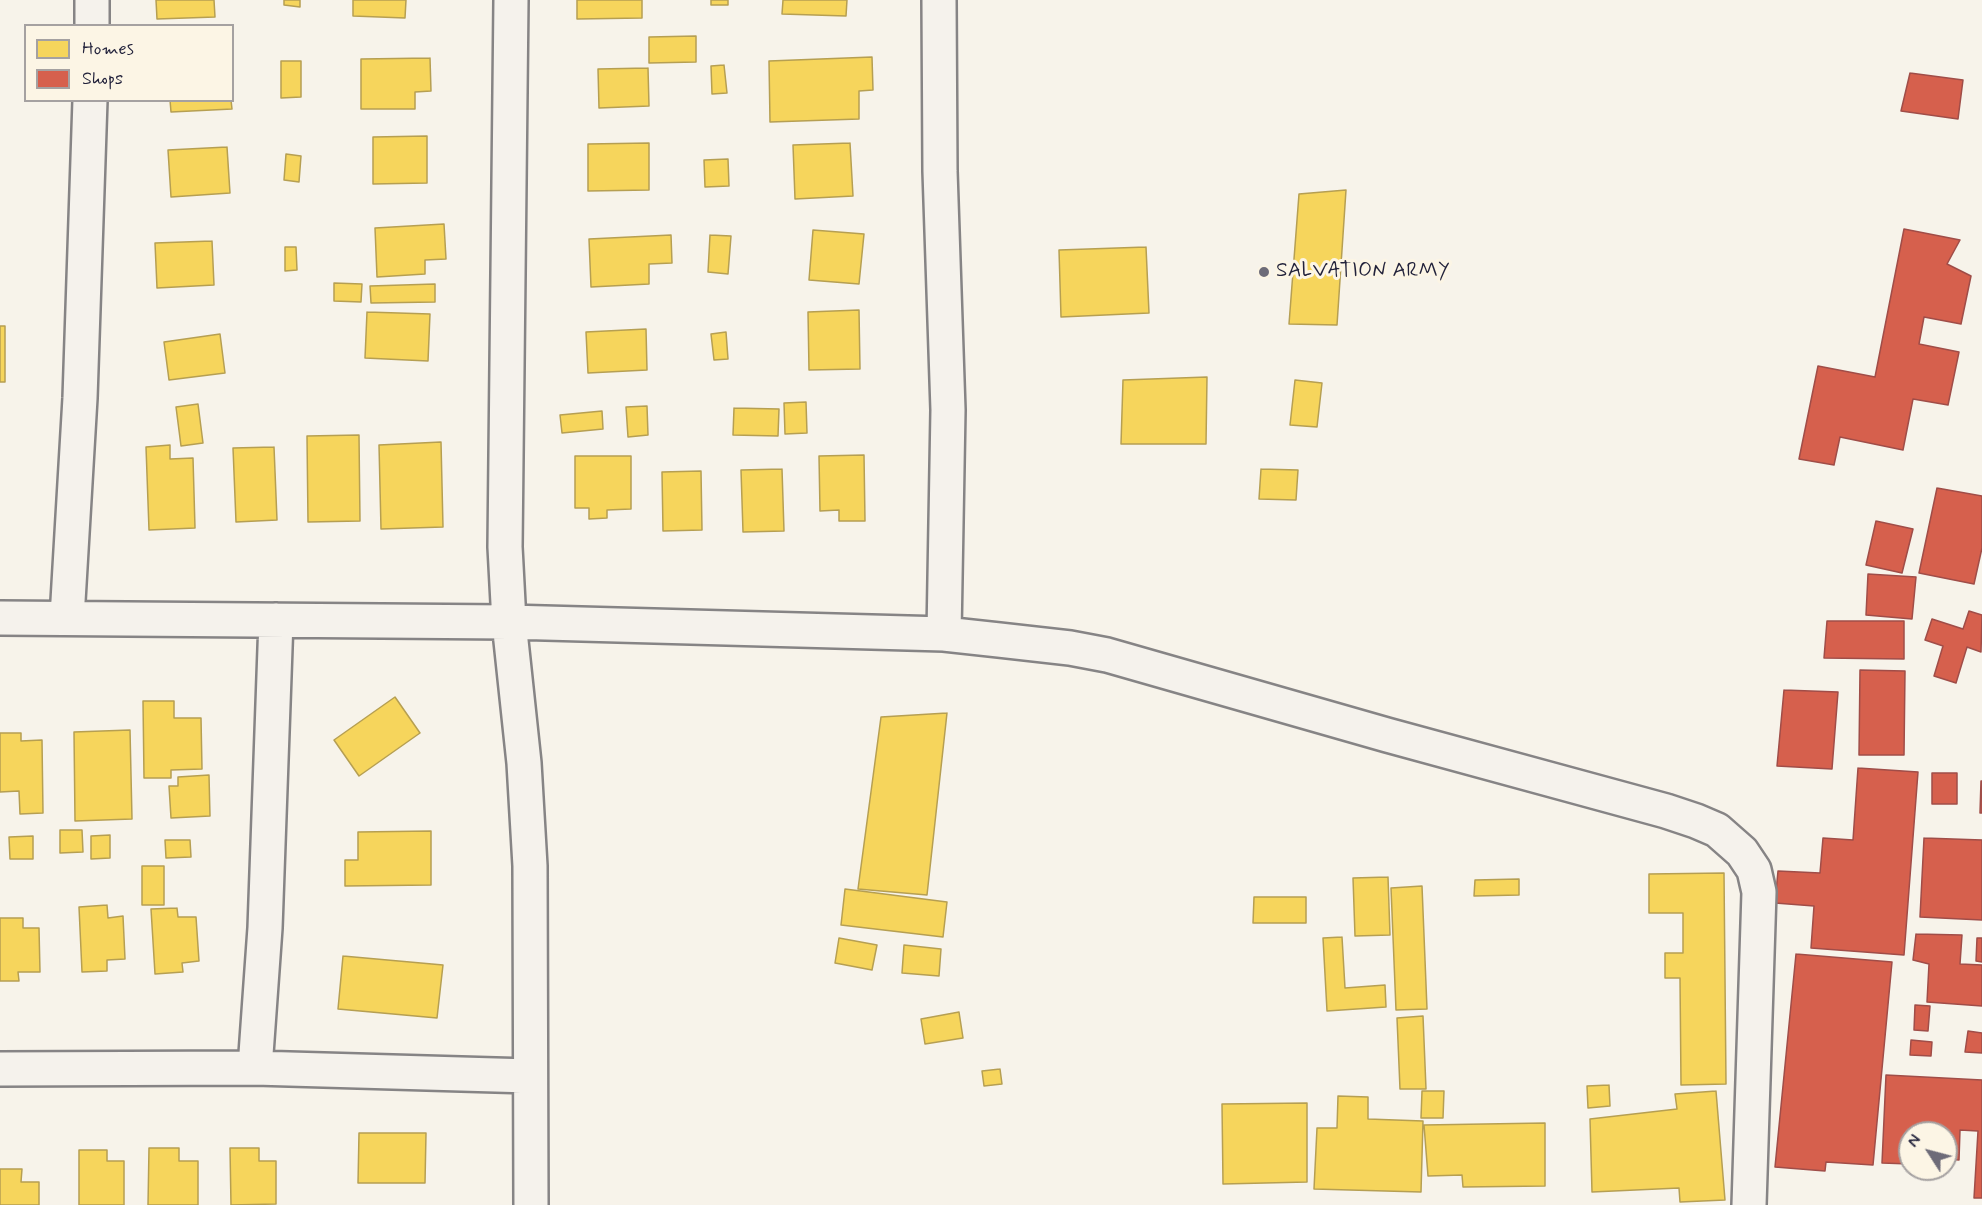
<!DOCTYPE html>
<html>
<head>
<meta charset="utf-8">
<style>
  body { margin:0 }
  #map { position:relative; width:1982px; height:1205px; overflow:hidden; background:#f7f3ea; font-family:Mynerve,sans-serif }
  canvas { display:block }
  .legend { position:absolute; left:24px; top:24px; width:210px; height:78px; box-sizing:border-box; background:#fcf5e5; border:2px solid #a5a1a1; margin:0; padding:8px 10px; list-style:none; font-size:18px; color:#22223b }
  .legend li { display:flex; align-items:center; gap:12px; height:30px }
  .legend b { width:30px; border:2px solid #a5a1a1 }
  .north { position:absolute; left:1898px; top:1121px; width:60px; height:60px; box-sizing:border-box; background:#fcf5e5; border:2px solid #a5a1a1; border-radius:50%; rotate:306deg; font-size:16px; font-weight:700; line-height:24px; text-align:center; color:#22223b }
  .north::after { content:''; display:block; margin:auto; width:21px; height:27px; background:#6d6b78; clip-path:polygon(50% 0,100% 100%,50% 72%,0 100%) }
</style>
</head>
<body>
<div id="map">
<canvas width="1982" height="1205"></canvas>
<ul class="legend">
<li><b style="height:16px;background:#f6d55c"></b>Homes</li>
<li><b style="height:16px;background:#d6604d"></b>Shops</li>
</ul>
<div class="north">N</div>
</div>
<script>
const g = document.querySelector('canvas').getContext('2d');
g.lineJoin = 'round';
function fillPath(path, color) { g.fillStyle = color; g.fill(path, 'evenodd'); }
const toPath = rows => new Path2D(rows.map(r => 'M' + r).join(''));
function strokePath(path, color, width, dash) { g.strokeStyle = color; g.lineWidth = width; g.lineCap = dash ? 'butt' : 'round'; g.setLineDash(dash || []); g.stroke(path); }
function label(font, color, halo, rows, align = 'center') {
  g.font = font + ' Mynerve,sans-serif'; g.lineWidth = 6; g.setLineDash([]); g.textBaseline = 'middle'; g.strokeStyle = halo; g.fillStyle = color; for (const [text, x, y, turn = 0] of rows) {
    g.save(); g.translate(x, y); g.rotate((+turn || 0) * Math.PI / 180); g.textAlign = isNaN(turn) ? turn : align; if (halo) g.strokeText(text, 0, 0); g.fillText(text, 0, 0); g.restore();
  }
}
const homes = toPath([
  [156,0,214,0,215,17,157,19,156,0],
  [284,0,300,0,300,7,284,5,284,0],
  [353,0,406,0,405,18,353,16,353,0],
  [577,0,642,0,642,18,577,19,577,0],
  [711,0,728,0,728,5,711,5,711,0],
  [783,0,847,0,846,16,782,14,783,0],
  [696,36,696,62,649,63,649,37,696,36],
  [872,57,873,90,859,91,859,119,770,122,769,61,872,57],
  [430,58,431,91,415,92,415,109,361,109,361,59,430,58],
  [281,61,301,61,301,97,281,98,281,61],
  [724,65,727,93,712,94,711,66,724,65],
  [648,68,649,106,599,108,598,69,648,68],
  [170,100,231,100,232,109,171,112,170,100],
  [427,136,427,183,373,184,373,137,427,136],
  [649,143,649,190,588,191,588,144,649,143],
  [850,143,853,196,795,199,793,145,850,143],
  [227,147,230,193,171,197,168,150,227,147],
  [286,154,301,156,299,182,284,180,286,154],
  [728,159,729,186,705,187,704,160,728,159],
  [1346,190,1337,325,1289,324,1299,194,1346,190],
  [444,224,446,259,425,260,425,274,377,277,375,228,444,224],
  [813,230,864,234,859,284,809,280,813,230],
  [671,235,672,263,649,264,649,284,591,287,589,239,671,235],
  [710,235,731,236,728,274,708,272,710,235],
  [212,241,214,285,157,288,155,243,212,241],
  [285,247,296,247,297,270,285,271,285,247],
  [1146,247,1149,313,1061,317,1059,250,1146,247],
  [334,283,362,284,361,302,334,301,334,283],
  [435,284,435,302,371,303,370,286,435,284],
  [859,310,860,369,809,370,808,312,859,310],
  [367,312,430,314,428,361,365,358,367,312],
  [0,326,5,326,5,382,0,382,0,326],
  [646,329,647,370,588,373,586,332,646,329],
  [726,332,728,359,714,360,711,334,726,332],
  [220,334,225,373,169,380,164,342,220,334],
  [1207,377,1206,444,1121,444,1123,380,1207,377],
  [1295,380,1322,383,1317,427,1290,425,1295,380],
  [806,402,807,433,785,434,784,403,806,402],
  [198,404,203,443,181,446,176,407,198,404],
  [647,406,648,435,628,437,626,407,647,406],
  [734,408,779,409,778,436,733,435,734,408],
  [602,411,603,429,562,433,560,415,602,411],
  [359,435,360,521,308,522,307,436,359,435],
  [441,442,443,527,381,529,379,445,441,442],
  [170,445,170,459,193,458,195,528,149,530,146,447,170,445],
  [274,447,277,520,236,522,233,448,274,447],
  [864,455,865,521,839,521,839,510,820,511,819,456,864,455],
  [575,456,631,456,631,509,607,510,607,518,589,519,589,508,575,508,575,456],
  [782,469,784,531,743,532,741,470,782,469],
  [1261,469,1298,470,1296,500,1259,499,1261,469],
  [701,471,702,530,663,531,662,472,701,471],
  [395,697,420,733,359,776,334,740,395,697],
  [143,701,174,701,174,718,201,718,202,769,171,770,171,778,144,778,143,701],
  [947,713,927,895,858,889,881,717,947,713],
  [130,730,132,819,75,821,74,732,130,730],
  [0,733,21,733,21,741,42,740,43,813,20,814,19,791,0,792,0,733],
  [209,775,210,816,171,818,169,786,178,786,178,777,209,775],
  [60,830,82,830,83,852,60,853,60,830],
  [431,831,431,885,345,886,345,860,358,860,358,832,431,831],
  [110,835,110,858,91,859,91,836,110,835],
  [33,836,33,859,10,859,9,837,33,836],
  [165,840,190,840,191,857,166,858,165,840],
  [142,866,164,866,164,905,142,905,142,866],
  [1724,873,1726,1084,1681,1085,1680,978,1665,978,1665,953,1683,953,1683,913,1649,913,1649,874,1724,873],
  [1388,877,1390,935,1355,936,1353,878,1388,877],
  [1519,879,1519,895,1474,896,1475,880,1519,879],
  [1422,886,1427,1009,1396,1010,1391,888,1422,886],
  [845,889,947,902,943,937,841,925,845,889],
  [1254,897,1306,897,1306,923,1253,923,1254,897],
  [107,905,108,918,123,916,125,959,107,960,107,971,82,972,79,907,107,905],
  [177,908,178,917,196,917,199,961,182,963,183,972,155,974,151,909,177,908],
  [0,918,23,918,23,928,39,928,40,972,18,972,19,981,0,981,0,918],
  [1342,937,1345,988,1385,985,1386,1007,1327,1011,1323,938,1342,937],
  [839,938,877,945,872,970,835,963,839,938],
  [904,945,941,949,939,976,902,973,904,945],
  [343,956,443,965,437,1018,338,1009,343,956],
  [959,1012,963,1038,925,1044,921,1019,959,1012],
  [1423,1016,1426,1089,1400,1089,1397,1018,1423,1016],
  [1000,1069,1002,1084,984,1086,982,1071,1000,1069],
  [1609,1085,1610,1106,1588,1108,1587,1086,1609,1085],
  [1422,1091,1444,1091,1443,1118,1421,1118,1422,1091],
  [1716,1091,1725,1200,1680,1202,1679,1188,1592,1192,1590,1119,1677,1109,1675,1094,1716,1091],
  [1338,1096,1368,1097,1368,1119,1423,1121,1421,1192,1314,1189,1317,1128,1337,1128,1338,1096],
  [1307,1103,1307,1182,1223,1184,1222,1104,1307,1103],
  [1545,1123,1545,1186,1463,1187,1462,1175,1428,1176,1424,1125,1545,1123],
  [359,1133,426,1133,425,1183,358,1183,359,1133],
  [149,1148,179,1148,179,1161,198,1161,198,1205,148,1205,149,1148],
  [230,1148,259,1148,259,1161,276,1161,276,1204,231,1205,230,1148],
  [79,1150,107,1150,107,1161,124,1161,124,1205,79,1205,79,1150],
  [0,1169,22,1169,21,1182,39,1182,39,1205,0,1205,0,1169]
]);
fillPath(homes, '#f6d55c');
strokePath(homes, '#b69f52', 1.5);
const shops = toPath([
  [1910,73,1963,80,1958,119,1901,111,1910,73],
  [1904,229,1960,240,1947,264,1971,276,1961,324,1924,317,1919,344,1959,352,1948,405,1913,399,1903,450,1840,437,1834,465,1799,459,1818,366,1875,377,1904,229],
  [1937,488,1982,496,1982,548,1974,584,1919,573,1937,488],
  [1876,521,1913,529,1902,573,1866,565,1876,521],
  [1868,574,1916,577,1912,619,1866,615,1868,574],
  [1969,611,1982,615,1981,652,1967,647,1956,683,1934,676,1943,646,1925,640,1932,619,1963,629,1969,611],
  [1827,621,1904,621,1904,659,1824,658,1827,621],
  [1860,670,1905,671,1904,755,1859,755,1860,670],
  [1784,690,1838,692,1832,769,1777,766,1784,690],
  [1858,768,1918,772,1904,955,1811,948,1814,906,1775,903,1778,871,1820,873,1823,838,1853,840,1858,768],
  [1932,773,1957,773,1957,804,1932,804,1932,773],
  [1981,781,1982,781,1982,813,1980,813,1981,781],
  [1924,838,1982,840,1982,920,1920,917,1924,838],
  [1916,934,1962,935,1960,964,1982,965,1982,1006,1927,1002,1929,964,1913,960,1916,934],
  [1977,938,1982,938,1982,962,1976,961,1977,938],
  [1796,954,1892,962,1873,1165,1826,1162,1825,1171,1775,1167,1796,954],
  [1915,1005,1930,1006,1928,1031,1914,1030,1915,1005],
  [1968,1031,1982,1033,1982,1053,1965,1052,1968,1031],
  [1911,1040,1932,1042,1931,1056,1910,1055,1911,1040],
  [1886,1075,1982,1080,1982,1198,1974,1198,1978,1131,1960,1130,1959,1160,1946,1159,1946,1133,1910,1133,1910,1164,1882,1163,1886,1075]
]);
fillPath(shops, '#d6604d');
strokePath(shops, '#a04d48', 1.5);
const street = toPath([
  [511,0,505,547,509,622,524,763,530,866,531,1205],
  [939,0,940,171,948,410,944,634],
  [92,26,92,0],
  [0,618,509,622,944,634,999,640,1070,648,1107,655,1387,735,1666,811,1696,821,1717,830,1742,852,1754,870,1759,892,1749,1205],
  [67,618,80,398,90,100],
  [255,1068,265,928,276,620],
  [0,1069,255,1068,530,1076]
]);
strokePath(street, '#868485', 38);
strokePath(street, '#f5f2ec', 33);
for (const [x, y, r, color] of [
  [1264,272,6,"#6d6b78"]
]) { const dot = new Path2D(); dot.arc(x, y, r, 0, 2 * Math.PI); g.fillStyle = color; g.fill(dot); strokePath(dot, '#fcf5e5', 2); }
label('21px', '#22223b', '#fcf5e5', [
  ["SALVATION ARMY",1276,272]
], 'left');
</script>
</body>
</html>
